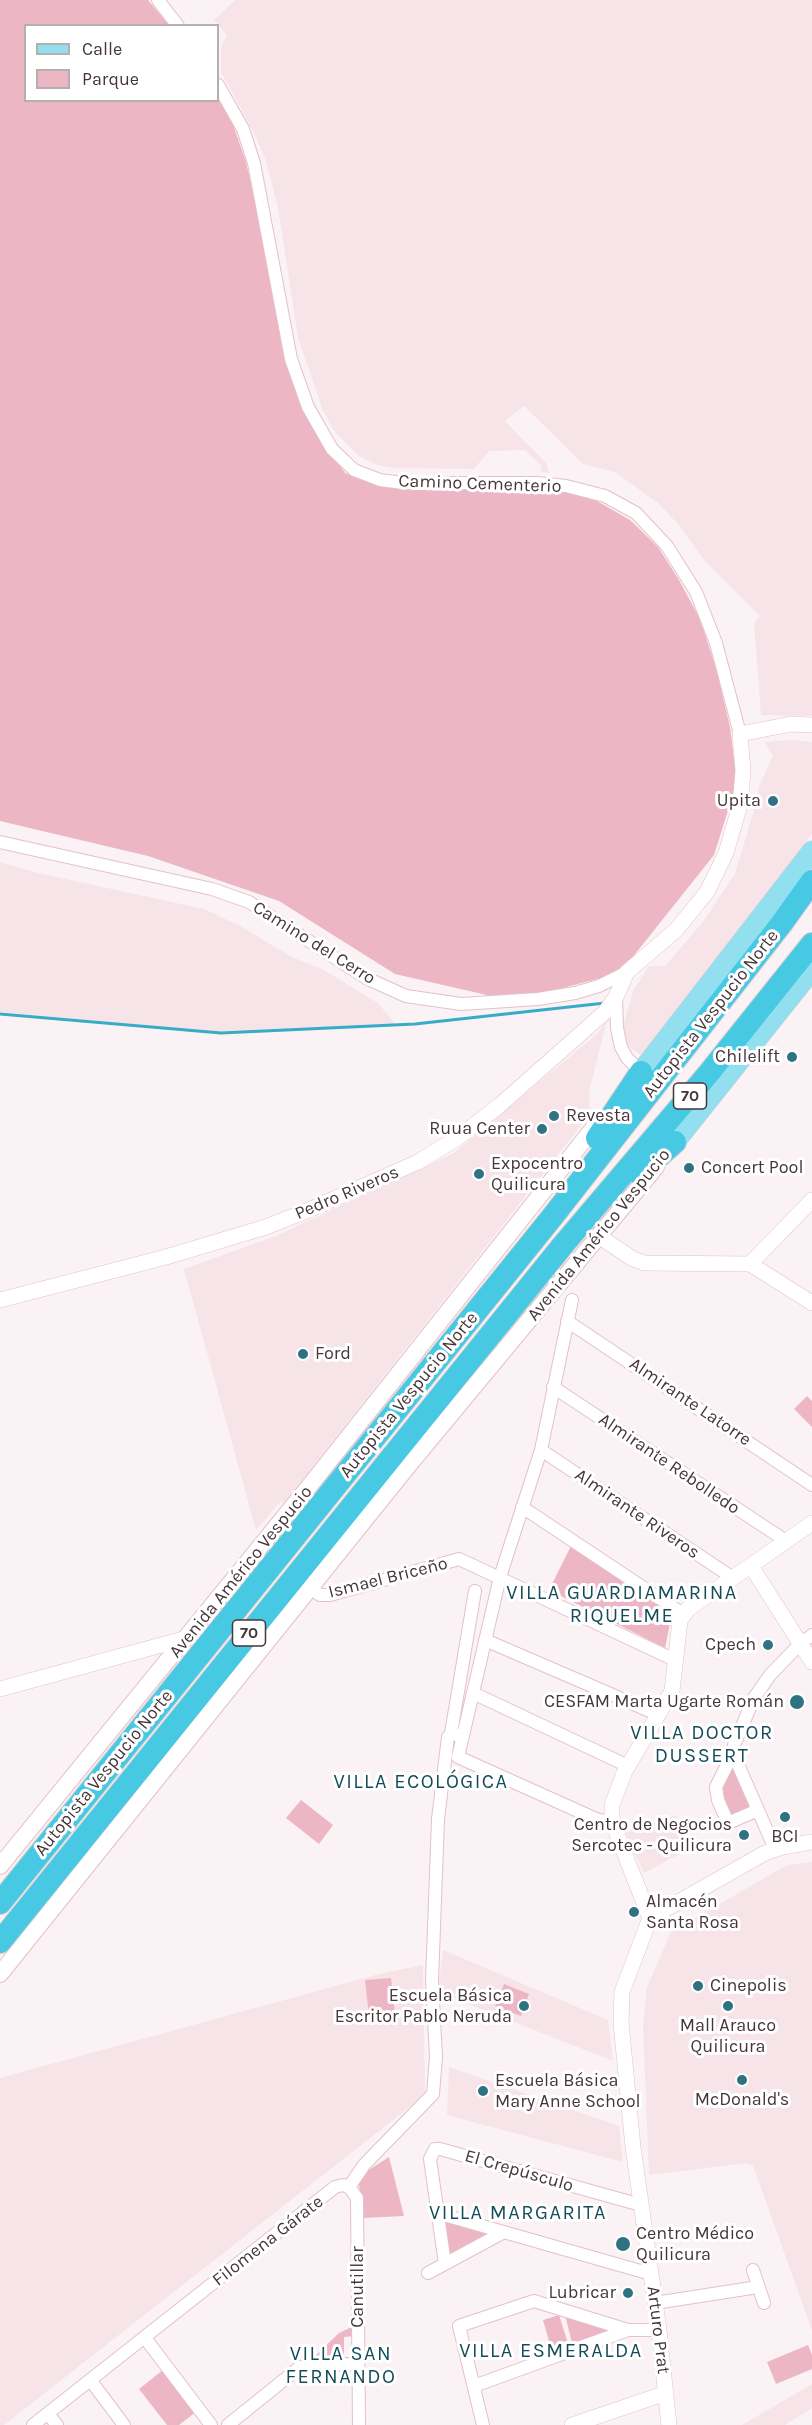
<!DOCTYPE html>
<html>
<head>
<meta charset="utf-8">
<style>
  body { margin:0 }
  #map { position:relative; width:812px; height:2425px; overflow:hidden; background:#faf2f4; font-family:Karla,sans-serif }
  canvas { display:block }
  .legend { position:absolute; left:24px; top:24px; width:195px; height:78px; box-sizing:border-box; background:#fff; border:2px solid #b5afb0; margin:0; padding:8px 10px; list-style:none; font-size:18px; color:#45363a }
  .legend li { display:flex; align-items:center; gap:12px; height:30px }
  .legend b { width:30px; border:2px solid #b5afb0 }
</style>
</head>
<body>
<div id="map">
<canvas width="812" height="2425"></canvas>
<ul class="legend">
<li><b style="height:8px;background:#91dfef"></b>Calle</li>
<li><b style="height:16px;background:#edb6c5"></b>Parque</li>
</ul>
</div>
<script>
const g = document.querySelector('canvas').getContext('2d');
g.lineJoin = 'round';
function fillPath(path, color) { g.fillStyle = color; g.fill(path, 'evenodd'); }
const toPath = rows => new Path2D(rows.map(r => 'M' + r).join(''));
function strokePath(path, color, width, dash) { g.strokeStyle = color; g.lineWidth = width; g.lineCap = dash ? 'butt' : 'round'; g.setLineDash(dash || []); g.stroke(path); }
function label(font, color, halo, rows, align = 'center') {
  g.font = font + ' Karla,sans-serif'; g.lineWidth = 6; g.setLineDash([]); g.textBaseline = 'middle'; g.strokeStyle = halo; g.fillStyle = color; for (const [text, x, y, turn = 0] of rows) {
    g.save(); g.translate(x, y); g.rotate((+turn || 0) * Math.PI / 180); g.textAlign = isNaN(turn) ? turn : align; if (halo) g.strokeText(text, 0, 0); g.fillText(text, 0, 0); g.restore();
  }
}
fillPath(toPath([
  [235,0,812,0,812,716,761,715,754,622,760,616,705,561,678,524,658,503,615,472,583,464,524,406,505,421,546,463,549,473,542,472,541,465,525,450,489,451,474,469,393,468,377,465,359,456,335,432,322,408,298,337,278,208,266,161,253,131,221,72,221,47,227,35,214,20],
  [793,740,812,742,812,834,641,1055,626,1045,621,1034,633,991,649,966,665,966,702,923,735,874,756,803,759,786,773,756,765,742],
  [0,862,38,873,204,909,240,926,292,957,322,969,378,1003,395,1024,230,1033,0,1012],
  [607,1020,589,1092,590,1114,284,1503,281,1501,256,1530,184,1269,276,1236,454,1153,597,1034],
  [676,1815,692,1847,644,1873,626,1833],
  [812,1862,812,2330,753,2166,746,2163,649,2175,643,2025,647,1987,671,1932,787,1865],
  [443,1950,608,2020,613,2061,438,1992],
  [423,1965,425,2095,4,2425,0,2425,0,2078,379,1974],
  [449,2067,619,2126,623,2162,447,2115],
  [812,2384,812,2408,785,2425,742,2425]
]), '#f7e4e9');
fillPath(toPath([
  [0,0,148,0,169,25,26,26,26,100,218,100,218,96,229,113,246,162,263,236,284,355,306,416,345,473,375,485,406,490,556,489,597,501,630,520,658,547,679,580,700,619,716,668,730,727,737,782,714,855,620,973,513,1001,395,974,279,901,148,856,0,821],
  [807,1396,812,1401,812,1427,794,1409],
  [571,1546,674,1612,671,1618,665,1648,549,1590],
  [733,1763,752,1807,729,1818,719,1792],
  [301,1800,333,1825,319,1844,286,1818],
  [391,1978,395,2014,369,2016,365,1980],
  [504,1984,529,1994,521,2016,495,2006],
  [389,2157,404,2216,363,2218,358,2177],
  [441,2218,495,2233,455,2255,446,2251],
  [559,2315,568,2343,551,2348,543,2320],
  [565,2315,615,2330,572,2343],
  [356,2325,355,2336,344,2337,344,2357,355,2358,355,2361,311,2360,339,2333],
  [808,2345,812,2355,812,2369,776,2384,767,2362],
  [163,2370,196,2412,179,2425,167,2425,139,2389]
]), '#edb6c5');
strokePath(toPath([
  [0,1014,221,1033,415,1024,605,1003]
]), '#37acc5', 3);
const minor = toPath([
  [158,0,178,26],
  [218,85,243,129,254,163,291,359,308,407,332,449,354,470,380,480,403,483,537,483,566,486,605,496,636,513,667,546,696,592,716,643,740,734],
  [0,842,212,889,249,902,366,978,406,996,461,1004,538,999,575,993,599,986,627,972],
  [616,997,617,1028,621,1047,627,1058,641,1072],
  [572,1300,541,1450,500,1577,458,1757,596,1819,614,1823],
  [567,1321,812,1485],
  [553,1387,786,1541],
  [541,1450,733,1578],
  [522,1507,683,1614],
  [310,1588,320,1595,330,1595,459,1559,675,1660],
  [485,1640,659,1715],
  [473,1693,628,1766],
  [451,1733,475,1591],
  [733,1753,716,1787,718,1800,728,1823,758,1810],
  [775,1849,733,1753,734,1745,754,1698,770,1675,800,1644,812,1635],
  [349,2187,364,2165,433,2094,436,2057,432,1981,438,1819,448,1737,453,1733,462,1738],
  [349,2187,357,2198,359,2425],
  [437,2213,651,2274],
  [445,2264,430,2159,435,2149,440,2149,641,2205],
  [753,2270,764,2303],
  [428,2273,504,2232],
  [655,2303,758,2287],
  [145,2338,211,2425],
  [311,2365,358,2364],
  [91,2381,124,2425],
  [474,2386,628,2330],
  [48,2414,57,2425],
  [33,2425,335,2187,343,2185,349,2187],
  [228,2425,300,2367],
  [483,2425,459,2326,534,2301,628,2330,659,2330]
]);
const tertiary = toPath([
  [600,1237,633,1259,644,1263,750,1264,812,1303],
  [750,1264,812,1200],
  [0,1300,166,1257,266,1227,304,1212,418,1162,459,1137,500,1105,605,1012,616,997,627,972,676,930,707,892,726,853,740,805,743,771,740,734,791,724,812,725],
  [751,1566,812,1662],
  [0,1689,187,1638],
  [650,1918,622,1992,621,2023,633,2147,659,2330,669,2425],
  [650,1918,618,1837,612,1817,612,1805,624,1773,672,1691,680,1620,688,1609,812,1523],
  [650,1918,765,1853,783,1847,812,1842],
  [572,2425,666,2393]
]);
const secondary = toPath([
  [0,1866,307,1489,599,1121],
  [0,1974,408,1466,656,1167]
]);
const primary = toPath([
  [641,1072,812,851],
  [675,1142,812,970]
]);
const motorway = toPath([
  [597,1138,641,1072],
  [639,1174,675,1142],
  [0,1903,553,1216,782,923,812,881],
  [0,1942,563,1245,709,1073,812,944]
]);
strokePath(minor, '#e4c0ca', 14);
strokePath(tertiary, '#e4c0ca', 16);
strokePath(secondary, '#e4c0ca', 18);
strokePath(primary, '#d2cfd0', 21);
strokePath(motorway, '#d2cfd0', 24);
strokePath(minor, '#fff', 12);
strokePath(tertiary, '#fff', 15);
strokePath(secondary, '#fff', 16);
strokePath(primary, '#91dfef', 20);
strokePath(motorway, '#47c9e4', 22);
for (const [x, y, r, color] of [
  [773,801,6,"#2f7383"],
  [792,1057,6,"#2f7383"],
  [554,1116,6,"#2f7383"],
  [542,1129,6,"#2f7383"],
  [689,1168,6,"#2f7383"],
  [479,1174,6,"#2f7383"],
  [303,1354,6,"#2f7383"],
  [768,1645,6,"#2f7383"],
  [797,1702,8,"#2f7383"],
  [785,1817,6,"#2f7383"],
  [744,1835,6,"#2f7383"],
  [634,1912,6,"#2f7383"],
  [698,1986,6,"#2f7383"],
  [524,2006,6,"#2f7383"],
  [728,2006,6,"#2f7383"],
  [742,2080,6,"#2f7383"],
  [483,2091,6,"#2f7383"],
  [623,2244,8,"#2f7383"],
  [628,2293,6,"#2f7383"]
]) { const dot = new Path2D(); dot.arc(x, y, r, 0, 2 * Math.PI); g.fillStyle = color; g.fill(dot); strokePath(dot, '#fff', 2); }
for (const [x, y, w] of [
  [690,1096,33],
  [249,1633,33]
]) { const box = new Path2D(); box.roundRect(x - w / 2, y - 13, w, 26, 4.5); g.fillStyle = '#fff'; g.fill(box); strokePath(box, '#45363a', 1.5); }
label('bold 16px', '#45363a', null, [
  ["70",690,1096],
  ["70",249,1633]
]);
label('18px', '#45363a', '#fff', [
  ["Camino Cementerio",480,484,2],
  ["Camino del Cerro",314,943,32],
  ["Autopista Vespucio Norte",711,1014,-52],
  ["Pedro Riveros",347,1193,-23],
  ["Avenida Américo Vespucio",599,1235,-51],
  ["Autopista Vespucio Norte",409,1395,-51],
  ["Almirante Latorre",690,1402,34],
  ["Almirante Rebolledo",669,1464,34],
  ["Almirante Riveros",637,1514,34],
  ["Avenida Américo Vespucio",241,1572,-51],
  ["Ismael Briceño",388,1578,-14],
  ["Autopista Vespucio Norte",104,1773,-51],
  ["El Crepúsculo",519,2171,16],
  ["Filomena Gárate",268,2241,-38],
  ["Canutillar",358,2287,-90],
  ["Arturo Prat",658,2330,83]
]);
label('18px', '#45363a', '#fff', [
  ["Upita",761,801],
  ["Chilelift",780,1057],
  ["Revesta",566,1116,"left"],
  ["Ruua Center",530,1129],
  ["Expocentro",491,1164,"left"],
  ["Quilicura",491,1185,"left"],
  ["Concert Pool",701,1168,"left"],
  ["Ford",315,1354,"left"],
  ["Cpech",756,1645],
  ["CESFAM Marta Ugarte Román",784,1702],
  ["Centro de Negocios",732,1825],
  ["Sercotec - Quilicura",732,1846],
  ["BCI",785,1837,"center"],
  ["Almacén",646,1902,"left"],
  ["Santa Rosa",646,1923,"left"],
  ["Cinepolis",710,1986,"left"],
  ["Escuela Básica",512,1996],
  ["Escritor Pablo Neruda",512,2017],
  ["Mall Arauco",728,2026,"center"],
  ["Quilicura",728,2047,"center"],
  ["Escuela Básica",495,2081,"left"],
  ["Mary Anne School",495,2102,"left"],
  ["McDonald's",742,2100,"center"],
  ["Centro Médico",636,2234,"left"],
  ["Quilicura",636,2255,"left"],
  ["Lubricar",616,2293]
], 'right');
g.letterSpacing = '1.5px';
label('20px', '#144d59', '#fff', [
  ["VILLA GUARDIAMARINA",622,1593],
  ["RIQUELME",622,1616],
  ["VILLA DOCTOR",702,1733],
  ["DUSSERT",702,1756],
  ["VILLA ECOLÓGICA",421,1782],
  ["VILLA MARGARITA",518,2213],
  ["VILLA ESMERALDA",551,2351],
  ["VILLA SAN",341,2354],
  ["FERNANDO",341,2377]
]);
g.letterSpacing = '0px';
</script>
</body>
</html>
